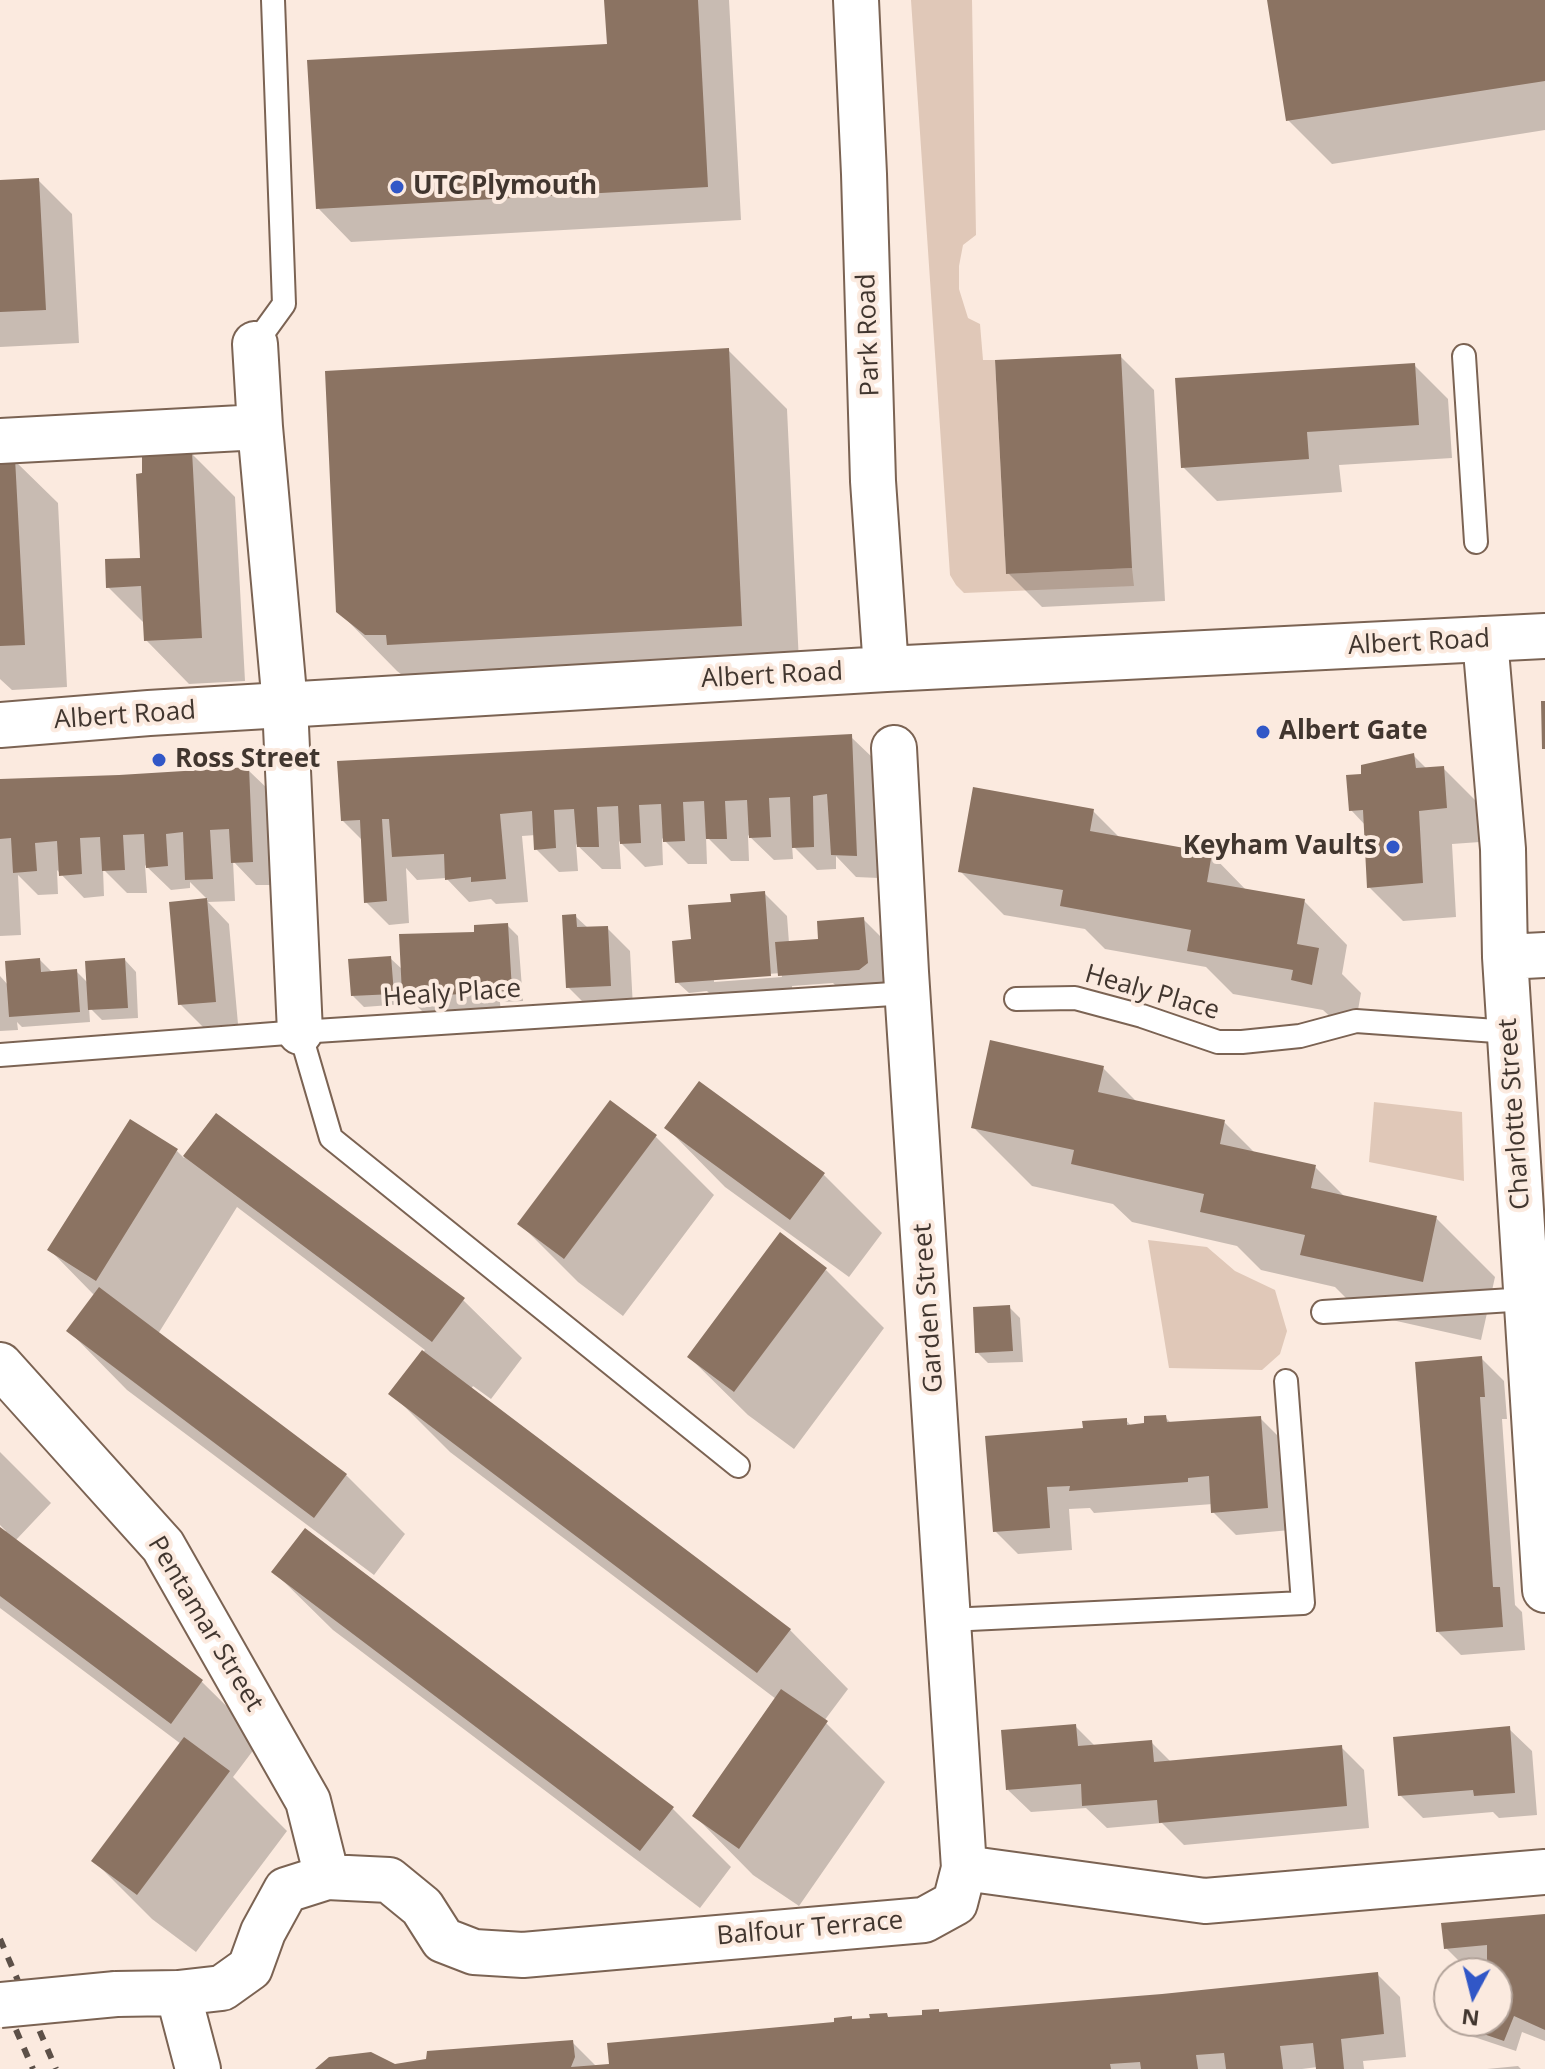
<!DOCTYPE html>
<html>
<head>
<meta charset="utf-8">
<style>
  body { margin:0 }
  #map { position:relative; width:1545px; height:2069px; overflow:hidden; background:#fbeadf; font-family:"Open Sans",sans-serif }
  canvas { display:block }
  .north { position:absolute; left:1433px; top:1957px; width:80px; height:80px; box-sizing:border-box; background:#fbeadf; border:2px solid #b1a299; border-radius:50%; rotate:187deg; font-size:22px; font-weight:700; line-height:32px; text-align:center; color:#41362f }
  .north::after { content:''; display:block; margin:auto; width:28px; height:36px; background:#3157c7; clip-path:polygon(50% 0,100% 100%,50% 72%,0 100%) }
</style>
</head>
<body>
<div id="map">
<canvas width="1545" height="2069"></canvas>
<div class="north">N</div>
</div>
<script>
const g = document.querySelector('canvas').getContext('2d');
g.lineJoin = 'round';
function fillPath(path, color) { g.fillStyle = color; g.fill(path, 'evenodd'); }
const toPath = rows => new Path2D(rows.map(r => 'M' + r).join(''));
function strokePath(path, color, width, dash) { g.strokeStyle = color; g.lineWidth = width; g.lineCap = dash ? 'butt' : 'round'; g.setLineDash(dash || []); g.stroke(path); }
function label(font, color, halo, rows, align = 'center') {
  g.font = font + ' "Open Sans",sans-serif'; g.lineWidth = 8; g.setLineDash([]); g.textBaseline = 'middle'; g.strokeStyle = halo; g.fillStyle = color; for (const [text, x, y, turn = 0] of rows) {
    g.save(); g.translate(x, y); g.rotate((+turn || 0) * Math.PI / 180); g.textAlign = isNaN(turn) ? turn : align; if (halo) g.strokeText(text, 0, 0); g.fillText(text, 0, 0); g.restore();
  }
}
fillPath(toPath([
  [911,0,972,0,976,235,963,245,959,266,959,289,968,318,980,324,983,360,995,360,1006,574,1132,568,1134,586,964,593,956,585,950,575],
  [1374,1102,1462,1112,1464,1181,1369,1162],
  [1148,1240,1207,1247,1235,1271,1275,1290,1287,1331,1280,1354,1262,1370,1169,1368]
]), '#e0c8b8');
fillPath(toPath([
  [606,0,729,0,741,220,351,242,318,208,609,46],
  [1269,0,1545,0,1545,130,1332,164,1288,120],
  [38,180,72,214,79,343,0,347,0,182],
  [728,350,787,409,800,684,425,693,397,671,338,611],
  [1120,356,1154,390,1165,601,1042,607,1008,573],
  [1414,365,1448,399,1452,458,1339,465,1342,492,1217,501,1183,467],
  [191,453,235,497,245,681,189,684,146,640,145,624,108,587,142,560],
  [14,460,58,503,67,687,12,690,0,679,0,461],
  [851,737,874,759,879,878,856,877,836,856,836,869,817,870,792,845,793,859,774,860,748,835,749,861,731,861,706,836,707,864,688,864,662,838,663,865,645,867,619,841,621,869,602,869,576,844,578,871,559,872,536,849,536,835,522,836,528,902,496,904,491,899,469,902,446,878,417,880,406,868,409,923,389,925,366,902,363,841,342,820],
  [1413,755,1427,769,1443,768,1477,802,1480,842,1452,844,1456,917,1403,921,1369,887,1366,826,1351,810,1363,776],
  [248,770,271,792,275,885,256,885,233,861,235,901,208,902,229,924,238,1024,203,1027,180,1004,171,904,208,900,190,882,190,888,171,890,145,865,147,893,127,893,103,869,104,896,84,898,57,870,58,894,38,895,18,875,21,935,0,936,0,781],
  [1093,811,1121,839,1211,854,1247,891,1304,901,1347,945,1342,974,1361,993,1355,1027,1337,1023,1323,1010,1233,994,1206,967,1105,949,1085,929,1004,915,960,871],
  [764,893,787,916,789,943,817,941,863,919,886,942,890,986,845,995,833,983,792,986,793,998,719,1003,707,991,689,993,677,982,693,941,733,904],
  [781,973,782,977,714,982,714,978],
  [575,916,588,928,607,928,630,951,633,1008,591,1010,568,987],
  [507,925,518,936,523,1001,500,1002,501,1015,427,1016,403,992,404,1004,364,1007,353,996,390,958,403,970,474,934],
  [40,960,51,971,76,971,89,984,125,960,136,972,138,1018,102,1020,89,1007,90,1022,22,1027,17,1022,18,1030,0,1031,0,976,8,985],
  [1103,1068,1138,1103,1224,1122,1256,1154,1315,1167,1346,1198,1436,1218,1495,1277,1481,1340,1361,1313,1335,1287,1261,1270,1237,1246,1132,1222,1113,1204,1032,1186,973,1127],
  [217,1116,463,1300,522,1358,491,1399,473,1386,471,1389,790,1630,848,1689,824,1721,885,1782,799,1906,753,1875,695,1816,776,1699,450,1452,391,1393,425,1350,237,1207,158,1334,346,1475,405,1534,374,1575,127,1390,69,1331,95,1296,50,1250,177,1151,184,1158],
  [667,1128,823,1174,882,1233,849,1277,725,1187],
  [655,1136,714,1195,623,1316,578,1282,519,1223],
  [826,1270,884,1328,794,1449,748,1415,689,1357],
  [1009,1307,1020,1318,1023,1362,988,1363,977,1352],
  [1481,1358,1504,1381,1507,1419,1502,1419,1515,1605,1522,1612,1525,1650,1461,1655,1438,1632],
  [1165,1417,1172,1424,1260,1418,1283,1441,1290,1530,1236,1535,1213,1512,1213,1504,1094,1513,1090,1508,1069,1509,1072,1550,1018,1554,995,1531,1085,1430,1126,1420,1132,1427],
  [0,1452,51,1503,15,1541,202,1682,261,1740,233,1777,287,1831,196,1952,152,1919,94,1861,181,1744,0,1608,0,1530,4,1533,6,1531,0,1525],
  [274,1572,673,1809,731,1867,700,1908,333,1630],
  [1075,1726,1095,1746,1151,1742,1172,1763,1341,1747,1364,1770,1369,1828,1184,1845,1162,1823,1107,1828,1086,1808,1031,1812,1008,1790],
  [1509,1729,1532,1751,1537,1815,1499,1818,1493,1812,1423,1818,1400,1795],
  [1545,1916,1545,2041,1522,2032,1516,2051,1471,2036,1459,2025,1461,2021,1497,2021,1497,1973,1490,1973,1489,1969,1469,1971,1446,1948],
  [1377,1974,1400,1997,1406,2057,1363,2061,1364,2069,1318,2069,1318,2067,1302,2069,612,2069,886,2015,890,2019,924,2017,939,2011,942,2014,1162,1996],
  [572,2042,597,2067,612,2069,318,2069,394,2066],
  [1518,2066,1521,2069,1487,2069]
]), '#0003');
fillPath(toPath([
  [604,0,698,0,708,187,316,209,307,60,607,44],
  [1267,0,1545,0,1545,81,1286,121],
  [39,178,46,310,0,312,0,180],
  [729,348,742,626,387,645,386,635,365,635,336,612,325,371],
  [1121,354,1132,568,1006,574,995,360],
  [1415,363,1419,425,1307,432,1309,459,1181,468,1175,378],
  [192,451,202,638,144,641,141,586,106,588,105,559,140,558,136,474,142,473,142,454],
  [15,458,25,645,0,646,0,459],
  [1541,701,1545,701,1545,749,1542,749],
  [852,734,857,856,831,855,827,794,813,796,814,847,792,848,790,797,769,798,771,837,749,838,747,800,725,801,727,839,706,839,704,801,683,802,685,841,663,842,661,804,639,805,641,843,620,844,618,806,597,807,599,847,577,847,574,809,554,810,556,848,534,850,532,811,500,814,506,879,471,882,471,877,445,880,444,854,392,857,389,819,382,819,387,901,364,903,360,820,341,821,337,761],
  [1414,753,1416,768,1444,766,1447,808,1419,811,1423,883,1367,888,1363,810,1349,811,1346,775,1361,774,1361,765],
  [249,767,253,862,231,863,229,829,210,830,213,879,185,880,183,832,166,834,168,866,146,868,144,834,123,835,125,870,102,871,100,837,80,838,82,874,59,876,57,841,35,843,37,871,13,873,11,838,0,839,0,779,119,775],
  [973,787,1094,809,1090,831,1212,853,1207,882,1305,899,1297,944,1319,948,1312,985,1291,980,1293,970,1187,951,1191,930,1060,906,1063,890,958,872],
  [765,891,771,976,675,983,672,941,691,939,688,905,731,902,730,894],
  [207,898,216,1002,178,1005,169,902],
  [576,914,577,927,608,926,611,986,566,988,562,915],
  [864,917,868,963,859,970,778,976,775,942,818,939,817,921],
  [508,923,512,990,434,996,434,992,402,994,399,934,474,932,474,925],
  [391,956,394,994,351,996,348,959],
  [40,958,41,972,77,969,80,1012,9,1017,5,961],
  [125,958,128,1008,88,1010,85,961],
  [990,1040,1104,1066,1098,1092,1225,1120,1220,1144,1316,1165,1311,1188,1437,1216,1423,1282,1300,1255,1305,1235,1200,1212,1204,1194,1071,1164,1074,1150,971,1128],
  [699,1081,825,1173,790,1220,664,1128],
  [610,1100,657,1135,564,1259,517,1224],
  [216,1113,465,1298,432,1342,183,1156],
  [130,1119,178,1149,96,1281,47,1250],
  [780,1232,827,1268,734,1392,687,1357],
  [99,1287,347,1474,314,1518,66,1331],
  [1010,1305,1013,1351,975,1353,973,1307],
  [422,1350,791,1629,757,1673,388,1394],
  [1482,1356,1485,1397,1480,1397,1493,1587,1500,1587,1503,1627,1436,1632,1415,1362],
  [1166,1415,1167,1422,1261,1416,1268,1508,1211,1513,1209,1476,1188,1478,1188,1482,1069,1491,1070,1486,1047,1487,1050,1528,993,1532,985,1436,1083,1428,1082,1421,1127,1418,1127,1425,1144,1423,1144,1416],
  [0,1527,203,1680,171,1724,0,1596],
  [305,1528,674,1807,640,1851,271,1572],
  [781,1689,828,1721,739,1849,692,1816],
  [1076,1724,1078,1746,1152,1740,1154,1762,1342,1745,1347,1806,1159,1823,1157,1800,1082,1806,1081,1784,1006,1790,1001,1730],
  [1510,1726,1515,1793,1474,1796,1473,1790,1398,1796,1393,1737],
  [184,1737,230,1771,137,1895,91,1861],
  [1545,1914,1545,2030,1514,2016,1504,2041,1457,2025,1459,2021,1497,2021,1497,1973,1487,1973,1487,1945,1444,1949,1441,1923],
  [1378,1972,1384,2034,1341,2039,1344,2069,1316,2069,1313,2043,1280,2046,1283,2069,1226,2069,1224,2053,1196,2055,1198,2069,1141,2069,1140,2062,1110,2064,1111,2069,315,2069,329,2057,371,2052,395,2064,426,2059,427,2051,573,2040,575,2057,571,2067,609,2064,607,2043,834,2022,834,2018,852,2016,852,2019,870,2018,869,2014,887,2013,888,2017,922,2015,922,2010,939,2009,939,2012,1162,1994]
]), '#8b7362');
const lane = toPath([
  [255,344,284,304,273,0],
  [1464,356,1476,542],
  [1016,999,1075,998,1142,1016,1218,1042,1242,1042,1300,1036,1356,1021,1510,1032],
  [300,1032,331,1138,738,1466],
  [0,1055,300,1032,908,993],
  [1323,1312,1527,1299],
  [949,1620,1303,1603,1286,1381]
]);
const street = toPath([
  [255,344,260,427,285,705,300,1032],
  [0,441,260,427],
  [1485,639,1503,849,1505,957,1545,1590],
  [894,748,906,972,964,1868],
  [1505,957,1545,955],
  [0,1365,163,1546,308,1801,327,1877],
  [178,1993,198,2069],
  [116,1994,178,1993,222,1988,250,1968,263,1932,286,1890,327,1877,389,1880,422,1907,443,1940,474,1952,523,1955,924,1920,955,1903,964,1868,1205,1901,1545,1872]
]);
const secondary = toPath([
  [856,0,864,174,873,481,886,669],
  [0,725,149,713,886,669,1545,636]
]);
strokePath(lane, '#7b6353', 26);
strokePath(street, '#7b6353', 48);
strokePath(secondary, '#7b6353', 48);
strokePath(lane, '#fff', 22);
strokePath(street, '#fff', 44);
strokePath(secondary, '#fff', 44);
strokePath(toPath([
  [0,1939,56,2069],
  [0,1993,33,2069]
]), '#5c5048', 6, [10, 10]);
const streetBridge = toPath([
  [0,2005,116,1994]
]);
strokePath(streetBridge, '#7b6353', 48, []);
strokePath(streetBridge, '#fff', 44);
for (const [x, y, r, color] of [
  [397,187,8,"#3157c7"],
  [1263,732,8,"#3157c7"],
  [159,760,8,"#3157c7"],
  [1393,847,8,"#3157c7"]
]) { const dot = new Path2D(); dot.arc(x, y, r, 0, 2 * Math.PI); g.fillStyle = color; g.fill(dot); strokePath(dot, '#fbeadf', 3); }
label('bold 26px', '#41362f', '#fbeadf', [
  ["UTC Plymouth",413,187],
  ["Albert Gate",1279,732],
  ["Ross Street",175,760],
  ["Keyham Vaults",1377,847,"right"]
], 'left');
label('26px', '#41362f', '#fbeadf', [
  ["Park Road",869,335,-92],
  ["Albert Road",1419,643,-3],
  ["Albert Road",772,676,-3],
  ["Albert Road",125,716,-4],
  ["Healy Place",1152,993,16],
  ["Healy Place",452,994,-4],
  ["Charlotte Street",1515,1114,-94],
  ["Garden Street",929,1308,-94],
  ["Pentamar Street",205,1624,59],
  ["Balfour Terrace",810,1929,-5]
]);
</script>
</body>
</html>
